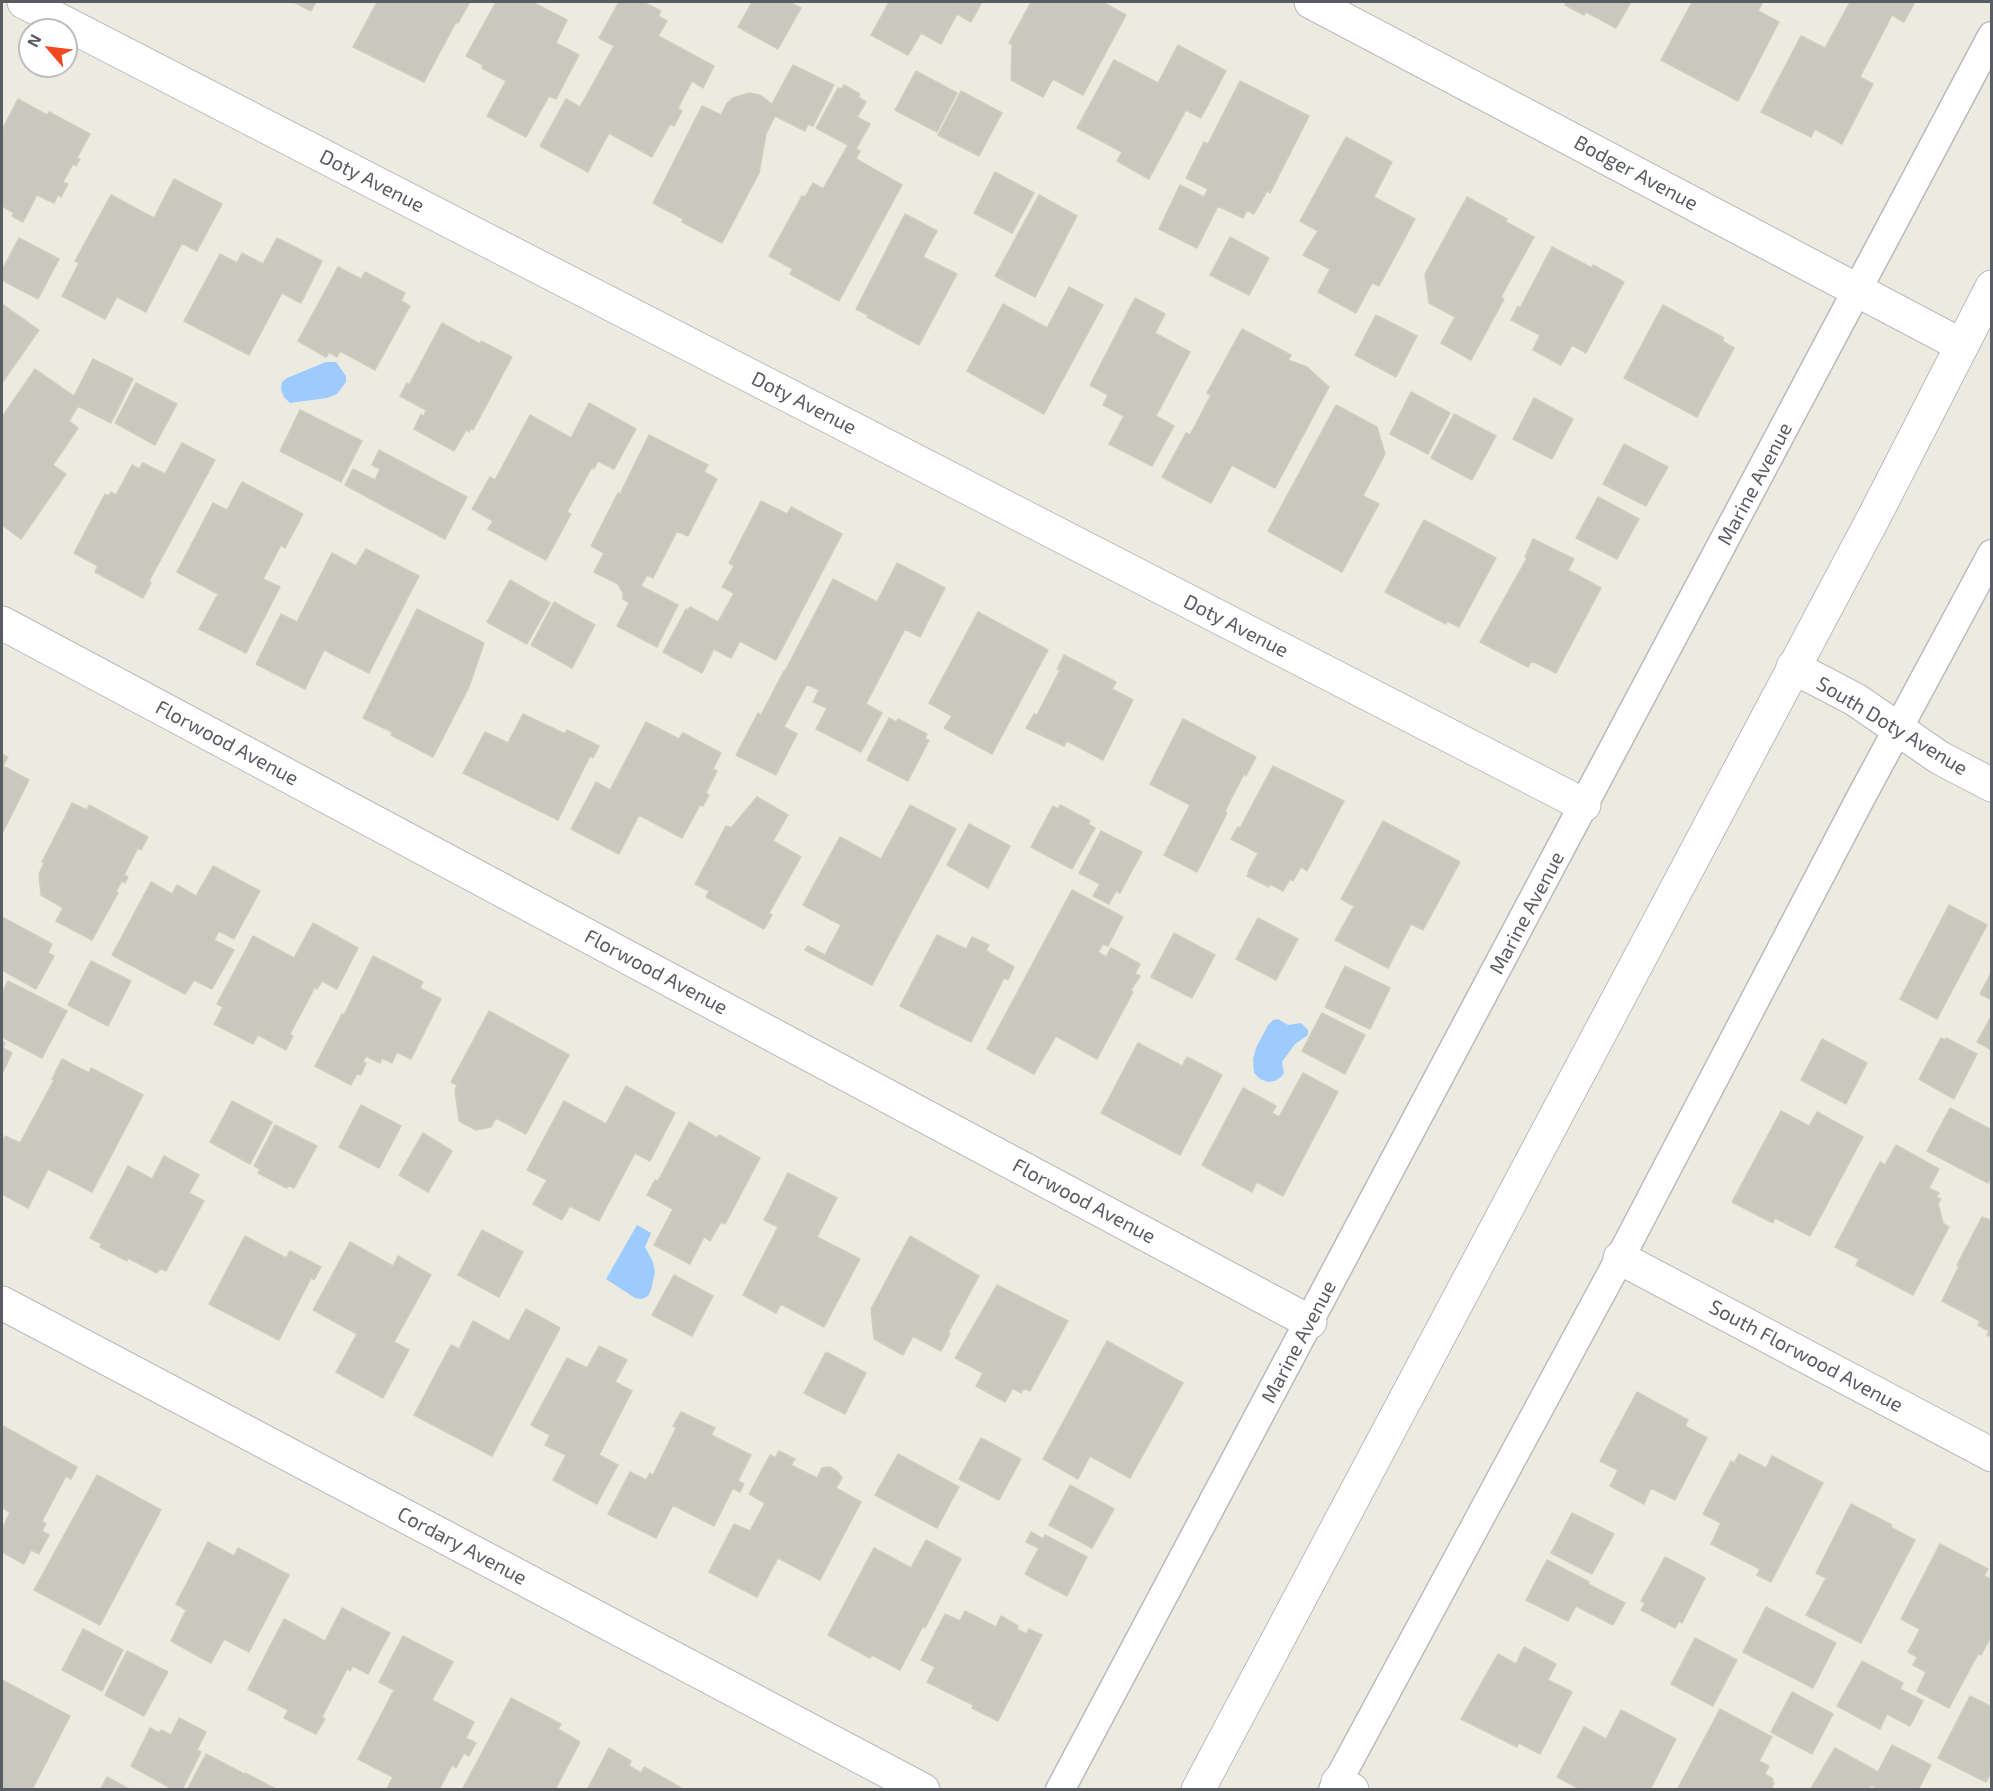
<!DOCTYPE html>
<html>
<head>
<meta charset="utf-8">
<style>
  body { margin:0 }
  #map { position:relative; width:1993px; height:1791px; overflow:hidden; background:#edebe0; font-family:"Exo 2",sans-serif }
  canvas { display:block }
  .frame { position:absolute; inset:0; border:3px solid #595c62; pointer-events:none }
  .north { position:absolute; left:18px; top:18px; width:60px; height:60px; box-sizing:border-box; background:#fff; border:2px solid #bdbec0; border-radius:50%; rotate:298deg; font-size:16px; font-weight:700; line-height:24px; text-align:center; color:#595c62 }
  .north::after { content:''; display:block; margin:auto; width:21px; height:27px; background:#f14822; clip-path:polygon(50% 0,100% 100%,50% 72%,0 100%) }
</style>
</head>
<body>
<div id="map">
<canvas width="1993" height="1791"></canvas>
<div class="frame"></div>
<div class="north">N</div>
</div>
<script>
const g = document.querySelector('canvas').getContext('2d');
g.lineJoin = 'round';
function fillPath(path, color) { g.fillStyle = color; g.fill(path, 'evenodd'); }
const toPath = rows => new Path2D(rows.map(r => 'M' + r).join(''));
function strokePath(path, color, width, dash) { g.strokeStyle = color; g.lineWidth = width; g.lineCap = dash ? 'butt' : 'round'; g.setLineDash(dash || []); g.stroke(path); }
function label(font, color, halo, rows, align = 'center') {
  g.font = font + ' "Exo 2",sans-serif'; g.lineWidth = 4.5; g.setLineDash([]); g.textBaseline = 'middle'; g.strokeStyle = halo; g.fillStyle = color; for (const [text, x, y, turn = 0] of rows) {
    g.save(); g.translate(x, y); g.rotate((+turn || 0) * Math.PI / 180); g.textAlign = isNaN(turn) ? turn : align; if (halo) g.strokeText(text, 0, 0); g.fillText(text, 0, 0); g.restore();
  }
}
fillPath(toPath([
  [326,362,336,362,346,376,346,382,337,394,327,398,290,403,284,397,281,390,282,382,287,378],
  [1278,1019,1288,1025,1301,1023,1308,1030,1308,1035,1295,1044,1282,1062,1284,1073,1281,1077,1275,1081,1268,1082,1260,1079,1254,1073,1253,1059,1256,1048,1268,1025,1273,1020],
  [637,1225,651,1233,645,1247,653,1262,655,1272,651,1290,648,1296,642,1299,635,1298,606,1279]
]), '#9dcaff');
const building = toPath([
  [294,2,316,2,311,11,294,2],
  [377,2,470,2,458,23,456,22,424,82,353,47,377,2],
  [496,2,532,2,567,20,556,43,579,55,556,99,549,96,526,137,487,116,506,81,482,68,483,65,466,56,496,2],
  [619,2,643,2,661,11,658,16,667,21,658,36,714,66,703,88,692,81,678,108,682,111,674,126,670,124,652,157,609,133,588,172,540,146,566,99,580,107,614,46,599,38,619,2],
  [752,2,789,2,801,8,778,49,738,27,752,2],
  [889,2,982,2,971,22,957,14,941,44,921,33,908,55,871,35,889,2],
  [1031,2,1102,2,1126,15,1083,95,1053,79,1043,97,1011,80,1012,45,1009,43,1031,2],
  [1566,2,1631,2,1616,28,1586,12,1584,15,1565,5,1566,2],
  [1692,2,1763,2,1758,11,1779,22,1738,101,1661,60,1692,2],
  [1850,2,1915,2,1904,22,1892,15,1860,77,1873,84,1842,144,1815,129,1811,137,1761,112,1801,36,1825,48,1850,2],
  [1178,45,1226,71,1201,118,1186,110,1149,179,1117,161,1122,152,1077,128,1114,60,1158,83,1178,45],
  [793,65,834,85,813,126,808,124,805,131,775,116,766,134,759,173,722,243,682,222,683,219,653,203,702,106,721,115,727,103,733,98,749,93,760,95,772,104,793,65],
  [916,71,957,93,937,132,895,110,916,71],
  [1240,81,1309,116,1270,193,1267,191,1254,214,1247,210,1243,218,1218,206,1197,248,1159,229,1180,185,1204,197,1208,189,1186,178,1204,142,1208,144,1240,81],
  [844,85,860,94,858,97,866,102,857,117,870,124,856,149,860,151,856,159,902,185,839,301,790,274,793,269,769,256,802,196,805,197,813,183,823,189,848,145,816,128,838,88,842,89,844,85],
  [961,91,1002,113,979,156,938,135,961,91],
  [18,99,47,115,49,112,90,134,77,158,80,159,76,166,73,164,63,182,68,184,61,197,58,195,54,203,37,195,23,222,12,216,14,213,2,206,2,130,18,99],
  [1346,137,1392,162,1374,197,1415,219,1379,286,1372,283,1356,313,1318,292,1330,269,1303,255,1318,231,1300,221,1346,137],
  [995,172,1034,193,1012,233,974,213,995,172],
  [174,179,222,204,197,251,182,243,146,312,117,297,105,319,62,296,79,263,75,261,111,195,154,218,174,179],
  [1039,195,1077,216,1035,297,995,276,1039,195],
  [1467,197,1507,219,1506,222,1534,237,1501,297,1504,299,1471,360,1441,343,1455,317,1429,303,1425,274,1467,197],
  [905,214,937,231,923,257,957,274,919,345,867,317,868,315,856,309,905,214],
  [1230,237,1269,258,1249,295,1210,275,1230,237],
  [19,238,59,259,38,299,2,280,2,270,19,238],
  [277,238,322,261,301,303,282,293,249,355,184,321,220,254,237,263,242,253,263,264,277,238],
  [1552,247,1592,268,1593,265,1624,282,1586,353,1572,345,1561,365,1533,350,1540,335,1511,320,1518,306,1520,308,1552,247],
  [338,267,361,279,365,272,405,293,401,301,410,306,375,370,340,351,337,357,329,352,326,357,298,341,338,267],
  [1069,287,1103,305,1044,414,967,371,1003,304,1047,328,1069,287],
  [1135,298,1165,314,1155,333,1190,352,1156,416,1174,426,1152,466,1109,444,1124,416,1103,405,1108,395,1090,385,1135,298],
  [2,304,39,330,2,383,2,304],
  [1663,305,1724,338,1722,341,1734,348,1697,417,1624,378,1663,305],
  [1376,315,1417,336,1396,377,1355,355,1376,315],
  [442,323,480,344,481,341,512,357,473,430,471,428,469,432,466,430,454,451,414,429,421,414,424,416,426,410,400,396,407,383,409,385,442,323],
  [1242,329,1291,355,1288,360,1307,367,1329,387,1275,488,1232,465,1211,503,1162,477,1186,433,1190,435,1211,395,1207,393,1242,329],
  [93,359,133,379,111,423,78,406,69,421,78,428,53,465,66,474,21,539,2,525,2,417,35,369,74,396,93,359],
  [136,383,177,404,155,445,115,423,136,383],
  [1411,392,1450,413,1428,454,1390,434,1411,392],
  [1534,398,1573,419,1552,459,1513,439,1534,398],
  [589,403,636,429,614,469,598,461,594,469,592,467,567,512,571,514,546,560,488,529,493,521,472,509,490,477,495,480,530,415,571,438,589,403],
  [1336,405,1377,427,1385,454,1363,496,1379,504,1342,572,1268,531,1336,405],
  [300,410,362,441,341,482,280,451,300,410],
  [1454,414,1496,436,1472,480,1431,458,1454,414],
  [649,435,708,465,704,472,717,479,688,536,677,531,653,578,647,575,641,586,678,605,657,647,617,626,629,603,623,599,623,593,618,584,594,572,604,553,591,546,618,493,620,494,649,435],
  [182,443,215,460,149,581,151,583,143,598,95,572,98,566,74,553,105,494,108,496,111,492,116,495,132,465,139,469,143,463,165,474,182,443],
  [1624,444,1668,467,1646,506,1603,484,1624,444],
  [379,450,467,497,445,539,345,485,353,469,375,480,380,469,372,465,379,450],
  [242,482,303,514,285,548,281,545,263,579,280,587,246,653,199,629,218,594,177,572,213,503,227,510,242,482],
  [1598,497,1639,519,1617,559,1576,538,1598,497],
  [761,501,787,514,791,507,842,534,776,660,740,641,731,658,714,649,702,673,663,652,686,609,688,610,690,607,718,622,734,593,722,587,734,566,729,563,761,501],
  [1424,520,1496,558,1459,627,1447,621,1446,624,1385,592,1424,520],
  [1533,539,1574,559,1568,570,1601,588,1556,673,1532,661,1528,667,1480,642,1527,558,1525,557,1533,539],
  [366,549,419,576,369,673,324,650,305,689,256,664,281,614,297,622,332,553,356,566,366,549],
  [897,563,945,588,920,637,905,629,866,704,882,713,861,752,816,729,827,708,813,702,819,690,807,684,784,727,797,734,776,775,736,755,758,713,761,715,784,671,785,671,833,579,877,602,897,563],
  [510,580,550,603,527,644,487,622,510,580],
  [554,602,595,625,572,668,531,645,554,602],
  [417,609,484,643,469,687,433,757,391,735,392,732,363,718,417,609],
  [978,612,1048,650,992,754,944,728,952,716,929,703,978,612],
  [1064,655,1116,682,1112,689,1133,700,1103,760,1067,741,1064,746,1026,728,1034,714,1037,715,1060,670,1057,669,1064,655],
  [523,714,565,734,567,730,599,746,593,758,590,756,558,820,463,773,485,732,508,743,523,714],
  [889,718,896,722,898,719,927,734,925,739,929,740,908,781,867,760,889,718],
  [1183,719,1256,757,1246,776,1244,774,1225,811,1227,813,1197,872,1164,855,1190,805,1150,784,1183,719],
  [646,722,679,739,683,733,721,753,713,769,717,771,706,793,709,795,703,806,700,805,682,838,639,815,619,854,571,829,596,782,610,790,646,722],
  [2,754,8,757,3,766,29,780,2,834,2,754],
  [1273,766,1344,801,1307,871,1301,867,1293,881,1290,879,1283,891,1270,884,1269,887,1247,876,1249,873,1248,872,1258,853,1231,839,1238,827,1240,828,1273,766],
  [757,797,788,815,773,841,801,857,769,913,772,915,764,929,706,897,709,891,695,884,726,826,731,828,757,797],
  [72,803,87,810,89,805,148,837,141,850,138,848,124,875,128,877,125,883,122,881,116,891,118,893,92,940,56,921,63,908,41,895,39,874,44,863,42,862,72,803],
  [910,805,956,829,872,985,805,950,808,946,825,955,841,925,803,905,840,837,881,859,910,805],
  [1060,805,1090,821,1088,824,1095,828,1072,869,1031,847,1053,806,1058,809,1060,805],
  [1383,821,1460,862,1423,930,1411,924,1388,968,1335,940,1354,906,1341,899,1383,821],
  [969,824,1010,846,988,888,947,865,969,824],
  [1101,831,1142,852,1120,893,1116,891,1109,904,1093,896,1100,884,1079,873,1101,831],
  [213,866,260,891,234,939,219,931,214,940,234,950,212,989,194,980,185,994,112,955,151,882,172,894,177,885,196,896,213,866],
  [1072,890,1123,917,1108,946,1103,944,1098,952,1106,957,1111,948,1140,964,1135,974,1140,976,1131,990,1133,992,1097,1059,1056,1036,1034,1074,987,1049,1072,890],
  [1949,905,1987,925,1937,1019,1900,999,1949,905],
  [2,917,52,944,48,953,54,956,36,989,2,970,2,917],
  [1258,918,1298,939,1276,980,1236,959,1258,918],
  [313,923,358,948,337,989,322,981,317,989,315,987,290,1034,293,1036,286,1050,258,1035,253,1044,214,1024,223,1007,217,1004,253,936,294,958,313,923],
  [1174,933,1215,955,1192,998,1151,977,1174,933],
  [937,935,966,949,972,937,989,945,986,951,1014,967,1008,980,1004,978,971,1042,900,1006,937,935],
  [373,956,423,982,420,988,441,999,411,1059,397,1052,392,1063,382,1058,380,1063,366,1056,363,1062,366,1063,361,1075,357,1074,351,1085,315,1066,342,1014,344,1015,373,956],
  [91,961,131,981,108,1026,68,1005,91,961],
  [1345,966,1390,988,1370,1029,1325,1007,1345,966],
  [1992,971,1992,1000,1980,994,1992,971],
  [8,981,67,1011,42,1058,2,1037,2,993,8,981],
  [489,1011,569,1055,526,1134,496,1118,491,1127,476,1130,459,1121,455,1090,457,1085,451,1082,489,1011],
  [1322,1013,1365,1035,1345,1074,1302,1051,1322,1013],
  [1992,1015,1992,1050,1977,1042,1992,1015],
  [1941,1038,1945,1040,1946,1038,1977,1054,1954,1099,1919,1079,1941,1038],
  [1822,1039,1867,1063,1846,1104,1801,1080,1822,1039],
  [2,1041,5,1043,3,1048,12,1053,2,1074,2,1041],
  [1138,1043,1182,1066,1187,1057,1222,1075,1180,1155,1101,1113,1138,1043],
  [62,1059,89,1073,91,1068,143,1095,92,1192,48,1169,28,1208,2,1194,2,1142,5,1136,20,1143,54,1080,52,1079,62,1059],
  [1303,1073,1338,1092,1283,1196,1257,1182,1252,1192,1202,1165,1243,1088,1276,1106,1272,1113,1279,1117,1303,1073],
  [626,1086,675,1113,650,1161,635,1153,599,1221,570,1206,562,1220,533,1204,547,1180,527,1170,564,1101,606,1124,626,1086],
  [232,1101,272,1122,250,1164,210,1142,232,1101],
  [361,1105,401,1126,379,1168,339,1147,361,1105],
  [1950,1108,1992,1130,1992,1176,1988,1183,1927,1151,1950,1108],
  [1781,1111,1809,1126,1817,1112,1863,1137,1810,1236,1775,1218,1773,1223,1732,1202,1781,1111],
  [689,1122,717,1138,719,1135,760,1158,725,1224,721,1222,710,1241,704,1237,690,1264,654,1245,673,1209,647,1195,655,1180,658,1181,689,1122],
  [275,1125,317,1146,294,1188,288,1185,287,1188,258,1173,260,1169,254,1166,275,1125],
  [423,1133,452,1151,428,1192,399,1175,423,1133],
  [1896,1145,1939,1169,1929,1188,1939,1193,1936,1197,1941,1199,1938,1203,1943,1223,1949,1227,1913,1295,1856,1265,1859,1259,1835,1247,1880,1162,1885,1165,1896,1145],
  [164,1156,199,1175,189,1193,204,1201,166,1271,160,1268,157,1273,128,1258,127,1261,100,1247,102,1244,90,1238,128,1166,152,1179,164,1156],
  [788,1173,837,1198,817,1237,860,1259,824,1327,781,1304,776,1313,743,1295,778,1227,764,1220,788,1173],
  [1982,1217,1992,1221,1992,1337,1987,1335,1989,1331,1978,1325,1980,1321,1942,1301,1959,1266,1957,1265,1982,1217],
  [482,1230,523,1252,499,1297,458,1275,482,1230],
  [245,1236,286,1258,290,1251,321,1267,314,1280,311,1278,279,1340,209,1304,245,1236],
  [910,1236,979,1276,948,1333,950,1334,941,1351,913,1336,903,1355,874,1339,871,1309,910,1236],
  [350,1242,393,1266,398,1256,431,1275,394,1342,409,1350,383,1398,336,1372,357,1334,313,1310,350,1242],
  [674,1275,713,1296,692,1336,652,1315,674,1275],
  [997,1285,1068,1321,1030,1391,1024,1388,1021,1393,1013,1388,1005,1402,976,1386,983,1373,955,1358,997,1285],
  [526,1309,560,1328,492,1456,414,1415,451,1345,459,1349,473,1321,509,1341,526,1309],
  [1107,1341,1183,1383,1130,1478,1090,1456,1078,1479,1043,1459,1107,1341],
  [599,1346,627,1360,615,1382,632,1391,599,1455,618,1465,597,1504,553,1480,566,1455,545,1445,550,1435,531,1425,567,1358,587,1368,599,1346],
  [826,1352,866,1373,845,1414,804,1393,826,1352],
  [1637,1392,1688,1420,1685,1426,1707,1438,1675,1500,1651,1488,1644,1504,1610,1486,1618,1470,1600,1461,1637,1392],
  [681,1412,715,1428,711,1435,751,1455,738,1481,744,1484,740,1492,733,1488,714,1526,673,1505,656,1538,608,1514,630,1472,646,1480,650,1473,653,1475,676,1428,673,1426,681,1412],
  [3,1426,77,1467,71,1479,66,1476,42,1521,46,1524,42,1531,49,1535,39,1554,31,1550,24,1564,2,1552,2,1529,10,1512,2,1508,2,1429,3,1426],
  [981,1438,1021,1459,999,1500,959,1479,981,1438],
  [779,1451,795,1459,791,1465,817,1478,822,1468,830,1467,838,1472,842,1478,836,1488,861,1502,820,1580,778,1558,757,1597,709,1572,734,1524,750,1531,765,1503,749,1494,770,1455,775,1458,779,1451],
  [898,1454,959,1487,937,1528,875,1495,898,1454],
  [1739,1454,1766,1468,1772,1456,1823,1483,1771,1582,1757,1575,1760,1569,1711,1544,1721,1523,1703,1514,1731,1461,1734,1463,1739,1454],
  [97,1475,161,1510,100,1625,34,1590,97,1475],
  [1070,1485,1114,1509,1092,1548,1049,1525,1070,1485],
  [1851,1504,1892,1525,1890,1527,1915,1540,1861,1643,1806,1615,1826,1578,1816,1573,1851,1504],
  [1572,1513,1614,1534,1592,1574,1551,1553,1572,1513],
  [1031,1532,1043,1539,1045,1535,1087,1557,1067,1596,1025,1574,1039,1548,1026,1542,1031,1532],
  [926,1540,961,1559,925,1628,923,1626,900,1670,872,1655,870,1658,828,1635,874,1548,911,1568,926,1540],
  [208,1542,234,1556,238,1548,289,1575,249,1652,224,1639,211,1663,171,1641,186,1610,176,1604,208,1542],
  [1940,1544,1988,1569,1984,1576,1992,1580,1992,1635,1981,1655,1978,1654,1949,1708,1917,1691,1926,1672,1913,1665,1917,1657,1908,1652,1920,1629,1901,1619,1940,1544],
  [1665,1557,1705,1578,1682,1623,1679,1621,1675,1628,1641,1610,1645,1603,1641,1601,1665,1557],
  [1547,1560,1589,1582,1588,1584,1625,1603,1613,1625,1576,1606,1568,1621,1526,1600,1547,1560],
  [1766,1607,1836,1643,1813,1688,1743,1652,1766,1607],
  [342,1608,390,1633,368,1674,353,1666,350,1671,347,1669,322,1717,325,1719,316,1734,284,1718,288,1710,248,1689,284,1619,325,1641,342,1608],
  [965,1611,996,1627,1001,1616,1018,1626,1017,1629,1026,1634,1029,1629,1042,1635,998,1721,972,1708,973,1705,927,1682,935,1667,921,1660,945,1614,960,1621,965,1611],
  [83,1629,123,1650,102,1691,62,1670,83,1629],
  [403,1636,453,1662,432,1700,474,1722,466,1738,476,1743,469,1756,464,1753,456,1768,452,1765,439,1790,386,1790,393,1777,358,1759,394,1690,379,1682,403,1636],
  [1695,1638,1737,1660,1713,1706,1671,1684,1695,1638],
  [1524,1647,1556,1664,1548,1680,1572,1692,1540,1754,1519,1743,1517,1747,1461,1719,1498,1654,1516,1664,1524,1647],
  [127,1651,168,1672,144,1716,105,1695,127,1651],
  [1862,1661,1903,1683,1900,1689,1923,1701,1910,1726,1887,1714,1880,1729,1837,1706,1862,1661],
  [2,1680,70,1716,32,1790,2,1790,2,1680],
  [1792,1692,1833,1714,1812,1754,1771,1732,1792,1692],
  [1970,1696,1992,1707,1992,1771,1986,1782,1938,1758,1970,1696],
  [511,1698,561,1724,558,1729,580,1742,555,1790,462,1790,511,1698],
  [1720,1709,1772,1737,1759,1761,1769,1766,1765,1774,1773,1779,1772,1782,1774,1783,1771,1790,1677,1790,1720,1709],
  [1621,1710,1676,1739,1650,1790,1582,1790,1557,1777,1584,1727,1606,1739,1621,1710],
  [179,1718,206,1732,197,1750,201,1752,182,1790,174,1790,131,1766,150,1728,159,1733,161,1730,171,1735,179,1718],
  [1892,1745,1931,1765,1918,1790,1879,1790,1871,1785,1869,1790,1810,1790,1835,1748,1878,1772,1892,1745],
  [609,1748,631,1761,629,1766,641,1773,644,1767,685,1790,587,1790,609,1748],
  [206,1754,244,1774,245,1773,276,1789,187,1790,206,1754],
  [107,1777,131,1790,100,1790,107,1777]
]);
fillPath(building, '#c9c8bf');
strokePath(building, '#d1cdbe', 1.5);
const service = toPath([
  [1060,1790,1992,36],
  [1333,1790,1620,1258,1859,801,1992,554]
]);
const minor = toPath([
  [24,2,1584,805],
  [1311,2,1961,345],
  [2,623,1310,1322],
  [1793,667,1856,700,1940,758,1992,785],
  [1620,1258,1992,1455],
  [2,1303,923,1790],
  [1338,1782,1352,1790]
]);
const secondary = toPath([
  [1198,1790,1874,517,1992,287]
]);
strokePath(service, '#b8bac0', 31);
strokePath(minor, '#b8bac0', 35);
strokePath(secondary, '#b9bbc3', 35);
strokePath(service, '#fff', 28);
strokePath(minor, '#fff', 33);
strokePath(secondary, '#fff', 33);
label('20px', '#595c62', '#fff', [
  ["Bodger Avenue",1636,173,28],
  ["Doty Avenue",372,181,27],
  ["Doty Avenue",804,403,27],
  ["Marine Avenue",1755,484,-62],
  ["Doty Avenue",1236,626,27],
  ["South Doty Avenue",1892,726,31],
  ["Florwood Avenue",227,743,28],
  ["Marine Avenue",1527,913,-62],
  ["Florwood Avenue",656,972,28],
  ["Florwood Avenue",1084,1201,28],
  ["Marine Avenue",1299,1342,-62],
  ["South Florwood Avenue",1806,1356,28],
  ["Cordary Avenue",462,1546,28]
]);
</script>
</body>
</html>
